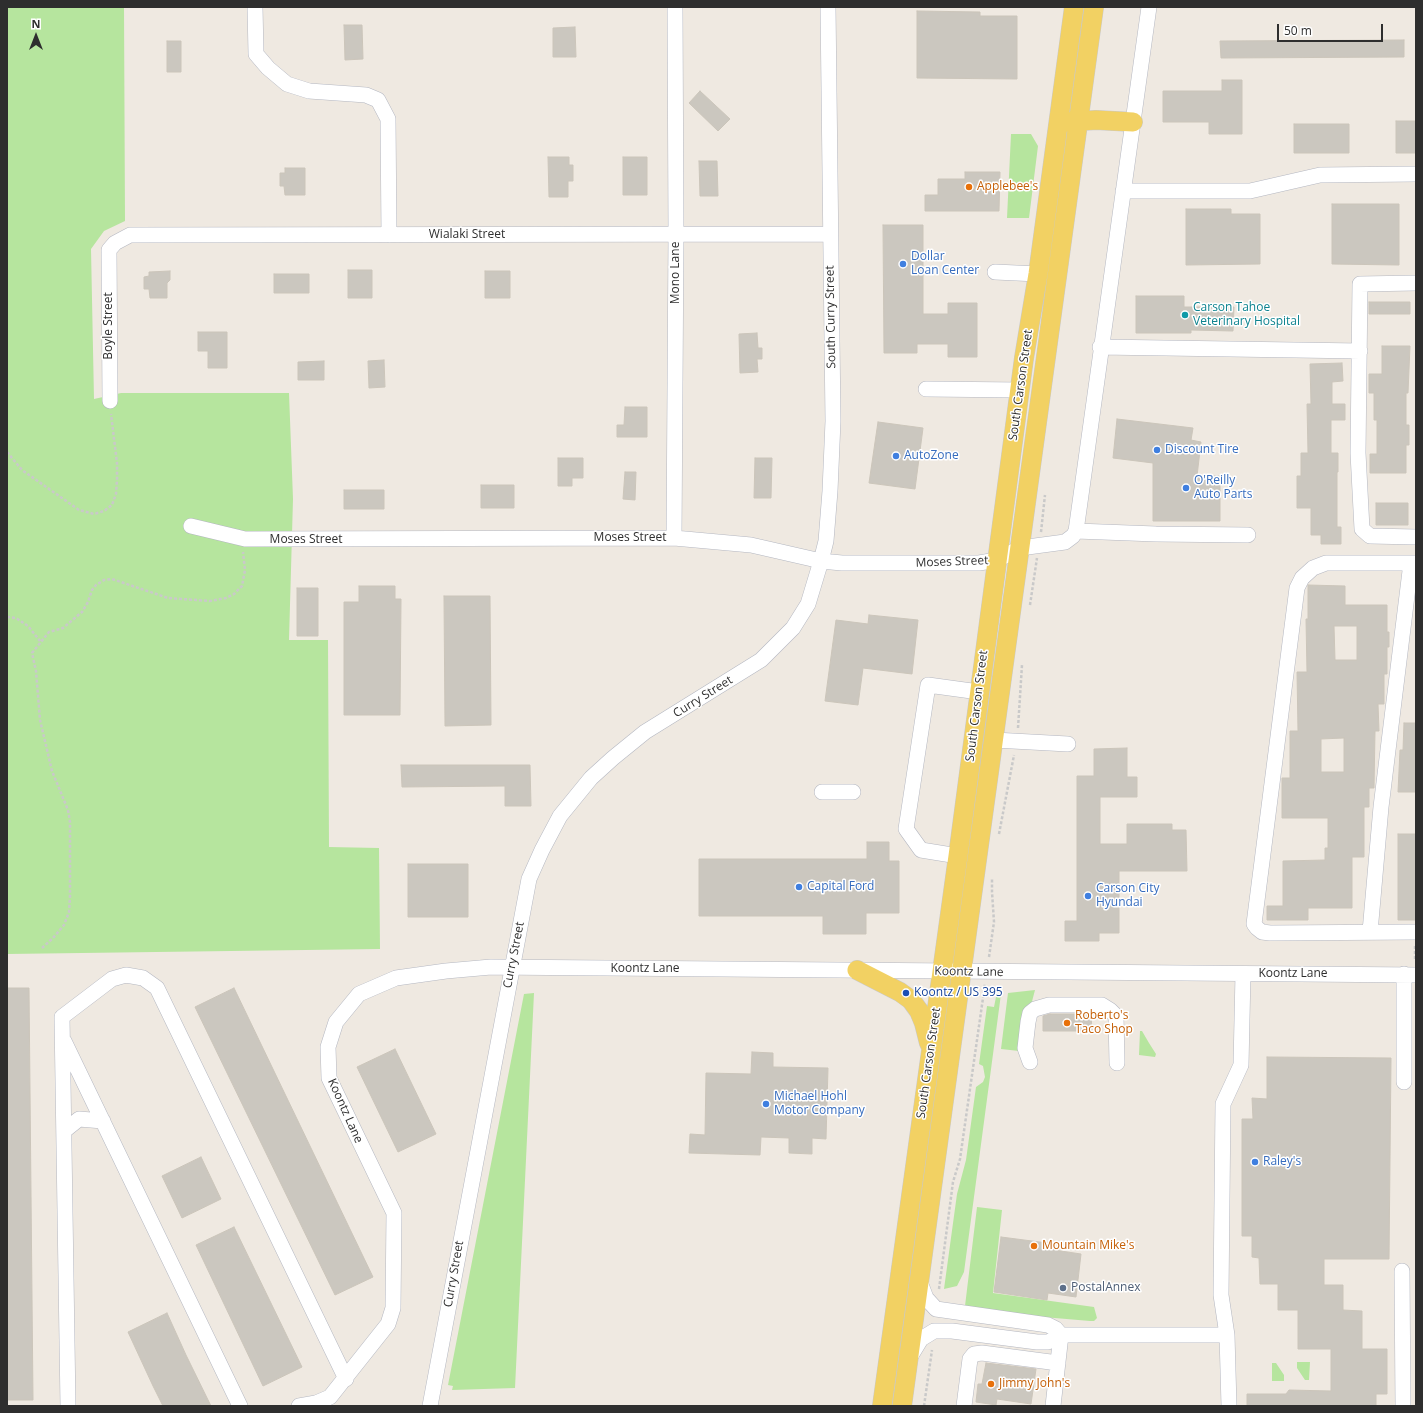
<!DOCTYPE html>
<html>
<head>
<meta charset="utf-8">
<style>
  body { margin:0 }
  #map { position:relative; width:1423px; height:1413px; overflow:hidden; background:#efe9e1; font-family:"Open Sans",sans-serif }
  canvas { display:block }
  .frame { position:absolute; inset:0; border:8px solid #2e2e2e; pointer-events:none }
  .north { position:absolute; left:16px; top:16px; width:40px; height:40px; -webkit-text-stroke:3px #fff; paint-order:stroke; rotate:0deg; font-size:11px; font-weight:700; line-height:16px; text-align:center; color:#2e2e2e }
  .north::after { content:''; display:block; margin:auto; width:14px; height:18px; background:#2e2e2e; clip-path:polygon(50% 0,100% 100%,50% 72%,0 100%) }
  .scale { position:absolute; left:1277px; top:24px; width:106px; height:18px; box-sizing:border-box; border:2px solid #2e2e2e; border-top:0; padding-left:5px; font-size:12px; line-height:14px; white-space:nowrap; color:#2e2e2e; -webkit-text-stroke:3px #fff; paint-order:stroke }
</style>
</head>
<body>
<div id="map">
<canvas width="1423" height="1413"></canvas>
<div class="frame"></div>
<div class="north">N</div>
<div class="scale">50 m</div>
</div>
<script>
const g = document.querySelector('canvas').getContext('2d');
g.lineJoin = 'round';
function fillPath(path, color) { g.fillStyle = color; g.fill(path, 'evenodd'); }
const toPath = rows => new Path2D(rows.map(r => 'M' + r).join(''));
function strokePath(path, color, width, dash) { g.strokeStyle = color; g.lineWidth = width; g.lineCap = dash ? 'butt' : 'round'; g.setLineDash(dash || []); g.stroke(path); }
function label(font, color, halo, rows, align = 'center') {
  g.font = font + ' "Open Sans",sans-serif'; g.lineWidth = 3; g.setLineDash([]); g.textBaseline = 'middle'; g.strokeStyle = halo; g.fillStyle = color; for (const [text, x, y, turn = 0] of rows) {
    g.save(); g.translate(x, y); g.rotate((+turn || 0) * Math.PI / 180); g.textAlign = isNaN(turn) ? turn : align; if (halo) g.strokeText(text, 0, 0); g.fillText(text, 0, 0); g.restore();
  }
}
fillPath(toPath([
  [7,7,124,7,125,221,104,231,91,249,94,399,121,393,289,393,293,499,289,640,328,640,329,847,379,848,380,949,7,954],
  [1011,134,1031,134,1038,146,1029,218,1007,218],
  [1035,990,1019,1051,1001,1049,1008,993],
  [534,993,515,1388,452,1390,453,1386,448,1385,524,994],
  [1001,994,964,1272,957,1286,944,1289,957,1194,966,1160,976,1087,983,1082,985,1077,983,1066,979,1064,987,1006,994,1007,996,997],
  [1140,1031,1142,1031,1149,1043,1156,1054,1155,1057,1139,1055],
  [977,1207,1002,1210,993,1293,1094,1307,1097,1318,1094,1321,1090,1321,1043,1317,965,1306],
  [1297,1362,1310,1362,1309,1380,1305,1380,1297,1368],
  [1272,1363,1276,1363,1284,1375,1284,1381,1272,1381]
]), '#b6e59e');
const building = toPath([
  [917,11,980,12,980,16,1017,16,1017,79,917,78,917,11],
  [344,25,362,25,363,59,345,60,344,25],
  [575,27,576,57,553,57,553,28,575,27],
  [1404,40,1404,57,1221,58,1220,41,1404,40],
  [167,41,181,41,181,72,167,72,167,41],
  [1222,80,1242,80,1242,134,1209,134,1209,122,1163,122,1163,91,1222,91,1222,80],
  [700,91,730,119,718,131,689,103,700,91],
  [1396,121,1416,121,1416,153,1396,153,1396,121],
  [1294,124,1349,124,1349,153,1294,153,1294,124],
  [548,157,569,157,569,165,573,165,573,181,568,181,568,197,549,197,548,157],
  [623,157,647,157,647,195,623,195,623,157],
  [699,161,717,161,718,196,700,196,699,161],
  [285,168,305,168,305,195,285,195,284,186,280,186,280,173,285,173,285,168],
  [965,172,1000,172,999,211,925,211,925,195,938,195,938,179,965,179,965,172],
  [1332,204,1399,204,1399,265,1332,264,1332,204],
  [1186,209,1231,209,1231,214,1260,214,1260,264,1186,265,1186,209],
  [883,225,923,225,923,314,948,314,948,303,977,303,977,357,948,357,948,344,917,344,917,353,884,353,883,225],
  [348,270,372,270,372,298,348,298,348,270],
  [170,271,170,280,167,283,167,298,150,298,149,289,144,289,144,277,149,276,149,272,170,271],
  [485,271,510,271,510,298,485,298,485,271],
  [274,274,309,274,309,293,274,293,274,274],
  [1136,296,1184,296,1184,307,1234,307,1233,331,1191,330,1191,333,1136,333,1136,296],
  [1369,302,1410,302,1410,314,1369,314,1369,302],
  [198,332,227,332,227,368,208,368,208,351,198,351,198,332],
  [757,333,758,348,762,348,762,359,757,359,758,372,740,373,739,334,757,333],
  [1382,346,1410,346,1408,393,1406,393,1406,425,1409,425,1409,445,1406,445,1406,473,1370,473,1370,454,1377,454,1377,420,1374,420,1374,393,1369,393,1369,374,1382,374,1382,346],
  [384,360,385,387,369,388,368,361,384,360],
  [324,361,324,380,298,380,298,362,324,361],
  [1342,363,1343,381,1332,382,1332,404,1345,404,1345,420,1331,420,1331,453,1338,453,1338,472,1337,472,1337,527,1341,527,1341,544,1321,544,1321,535,1311,535,1311,508,1297,508,1297,476,1301,476,1301,453,1308,453,1307,404,1311,404,1310,364,1342,363],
  [625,407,647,407,647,437,617,437,617,425,624,425,625,407],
  [1117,419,1193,428,1191,440,1201,442,1197,476,1220,476,1220,521,1153,521,1153,463,1113,458,1117,419],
  [878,422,923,428,915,489,869,483,878,422],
  [558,458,583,458,583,478,572,478,572,486,558,486,558,458],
  [755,458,772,458,771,498,754,498,755,458],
  [625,472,636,472,635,500,623,499,625,472],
  [481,485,514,485,514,508,481,508,481,485],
  [344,490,384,490,384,509,344,509,344,490],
  [1376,503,1408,503,1408,525,1376,525,1376,503],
  [1308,585,1345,586,1345,605,1387,605,1387,632,1389,632,1389,647,1387,647,1387,674,1384,674,1384,704,1378,704,1379,731,1375,731,1374,788,1369,788,1369,807,1364,807,1364,857,1352,857,1352,908,1308,908,1308,920,1267,920,1267,906,1283,906,1283,861,1325,860,1325,848,1328,848,1328,818,1282,818,1282,778,1290,778,1290,731,1298,731,1297,672,1307,672,1306,619,1308,619,1308,585],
  [1334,626,1357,626,1357,660,1335,660,1334,626],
  [1344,738,1344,772,1321,772,1321,739,1344,738],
  [359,586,395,586,395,599,401,599,400,715,344,715,344,602,359,602,359,586],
  [297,588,318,588,318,636,297,636,297,588],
  [444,596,490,596,491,725,445,726,444,596],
  [869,615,918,620,912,674,863,668,858,705,825,701,836,620,868,624,869,615],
  [1404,723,1416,723,1416,792,1398,792,1400,750,1403,750,1404,723],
  [1127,748,1127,777,1137,777,1137,797,1100,797,1100,844,1127,844,1127,824,1172,824,1172,830,1186,830,1187,871,1119,871,1119,933,1099,933,1099,941,1065,941,1065,921,1077,921,1077,776,1094,776,1094,749,1127,748],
  [401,765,530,765,531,806,505,806,505,786,402,787,401,765],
  [1398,834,1416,834,1416,920,1398,920,1398,834],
  [867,842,889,842,889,861,899,861,899,913,866,913,866,934,823,934,823,916,699,916,699,859,867,859,867,842],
  [408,864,468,864,468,917,408,917,408,864],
  [7,988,29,988,33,1400,7,1400,7,988],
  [234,988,373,1277,335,1295,195,1007,234,988],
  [1050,1014,1091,1014,1092,1031,1043,1031,1043,1016,1050,1014],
  [395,1049,436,1134,398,1152,357,1067,395,1049],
  [752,1052,773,1053,773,1067,828,1068,826,1139,812,1138,812,1154,789,1153,789,1138,761,1137,760,1155,689,1153,690,1134,705,1135,706,1073,751,1074,752,1052],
  [1267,1057,1391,1058,1389,1259,1324,1259,1324,1285,1343,1285,1343,1310,1362,1311,1362,1349,1387,1349,1387,1394,1376,1394,1376,1406,1247,1406,1247,1394,1286,1394,1289,1390,1331,1391,1331,1349,1298,1349,1298,1310,1278,1310,1278,1284,1260,1284,1259,1258,1252,1257,1252,1236,1242,1236,1242,1119,1253,1119,1252,1098,1267,1099,1267,1057],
  [201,1157,221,1199,182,1218,162,1176,201,1157],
  [234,1227,302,1367,263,1386,196,1245,234,1227],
  [1001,1237,1055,1244,1054,1250,1081,1254,1076,1297,1048,1293,1047,1300,994,1292,1001,1237],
  [167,1313,186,1355,211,1406,163,1406,153,1386,128,1332,167,1313],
  [986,1363,1036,1369,1031,1404,997,1399,996,1405,976,1402,978,1384,982,1384,986,1363]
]);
fillPath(building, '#cbc7bf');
strokePath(building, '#cbc5ba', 1);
const minor = toPath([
  [255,7,256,54,268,68,287,84,309,91,366,95,378,100,388,119,389,235],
  [1123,191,1250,191,1320,175,1416,174],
  [995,272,1038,274],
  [1416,283,1360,284,1358,453,1362,529,1370,536,1416,537],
  [1100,347,1360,351],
  [926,389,1020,390],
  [110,401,109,250,115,243,130,235,830,234],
  [191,526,245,539,674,538,751,545,821,561,842,563,979,563,997,560,1020,548,1065,542,1073,536,1076,531,1149,7],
  [1076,531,1156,534,1248,535],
  [674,538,676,235,675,7],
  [1416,563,1326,563,1313,568,1302,578,1297,588,1254,924,1257,928,1262,932,1270,933,1416,932],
  [994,740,1068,744],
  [822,792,853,792],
  [958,856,921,850,906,829,928,685,979,692],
  [1370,932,1381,807,1411,563],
  [1404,974,1404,1082],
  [64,1041,240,1406],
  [1030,1062,1025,1048,1028,1022,1030,1013,1035,1009,1049,1005,1102,1005,1110,1010,1116,1016,1117,1063],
  [64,1131,79,1119,103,1121],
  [1402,1271,1403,1406],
  [920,1282,926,1298,936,1309,1048,1325,1056,1329,1061,1335,1053,1406],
  [910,1357,921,1339,934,1331,952,1331,1037,1342,1048,1342,1061,1335,1227,1335],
  [68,1406,62,1017,112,979,126,975,143,978,157,988,346,1379],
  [299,1406,316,1403,330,1397,388,1324,393,1308,394,1213,329,1078,328,1047,336,1022,359,994,396,978,446,971,491,967,1416,975],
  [430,1406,529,879,542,850,560,816,591,778,613,758,645,732,761,660,793,628,808,604,821,561,826,541,830,491,833,421,828,7],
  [964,1406,970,1359,974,1354,982,1353,1058,1363],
  [1229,1406,1227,1335,1221,1295,1223,1104,1241,1065,1243,974]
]);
const major = toPath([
  [1066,122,1096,120,1133,122],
  [857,970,900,992,911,1000,919,1011,924,1023,929,1043],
  [882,1406,958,856,1024,358,1038,274,1074,7],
  [902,1406,1094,7]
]);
strokePath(minor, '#b4b7c1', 16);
strokePath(major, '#c9c9c9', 20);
strokePath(toPath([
  [7,452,22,470,79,510,94,514,104,511,112,505,116,494,117,480,117,463,111,414],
  [1041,532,1045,495],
  [1030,605,1037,558],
  [7,617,16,618,28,626,40,641],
  [1018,728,1022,665],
  [999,834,1014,755],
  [1415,946,1415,960],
  [42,948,53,938,64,925,69,912,70,896,70,822,68,810,52,771,40,720,36,671,32,653,49,632,63,628,82,612,88,602,92,590,96,585,104,580,112,579,168,598,210,601,226,598,234,594,242,586,245,570,243,552],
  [989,957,994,922,992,892,992,879],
  [939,1289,953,1182,960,1159,985,984],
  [924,1406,932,1350]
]), '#c9c9c9', 2.5, [3, 2]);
strokePath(minor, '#fff', 15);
strokePath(major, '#f2d163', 19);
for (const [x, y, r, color] of [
  [969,187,4,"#e8710a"],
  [903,264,4,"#3f7fe0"],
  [1185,315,4,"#0f9aa8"],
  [1157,450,4,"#3f7fe0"],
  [896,456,4,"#3f7fe0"],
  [1186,488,4,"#3f7fe0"],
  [799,887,4,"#3f7fe0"],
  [1088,896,4,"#3f7fe0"],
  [906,993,4,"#1a4fb4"],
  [1067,1023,4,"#e8710a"],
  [766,1104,4,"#3f7fe0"],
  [1255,1162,4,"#3f7fe0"],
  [1034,1246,4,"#e8710a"],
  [1063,1288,4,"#5c6f8a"],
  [991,1384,4,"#e8710a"]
]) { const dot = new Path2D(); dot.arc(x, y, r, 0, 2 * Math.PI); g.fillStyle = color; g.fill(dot); strokePath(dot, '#fff', 1.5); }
label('12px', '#c56008', '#fff', [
  ["Applebee's",977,187],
  ["Roberto's",1075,1016],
  ["Taco Shop",1075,1030],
  ["Mountain Mike's",1042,1246],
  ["Jimmy John's",999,1384]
], 'left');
label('12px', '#2e2e2e', '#fff', [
  ["Wialaki Street",467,235],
  ["Mono Lane",676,273,-90],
  ["South Curry Street",831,317,-91],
  ["Boyle Street",109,326,-90],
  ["South Carson Street",1021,385,-82],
  ["Moses Street",630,538],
  ["Moses Street",306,540],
  ["Moses Street",952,562,-2],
  ["Curry Street",703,697,-32],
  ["South Carson Street",977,706,-83],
  ["Curry Street",514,955,-79],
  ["Koontz Lane",645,969],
  ["Koontz Lane",969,972,1],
  ["Koontz Lane",1293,974],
  ["South Carson Street",929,1063,-82],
  ["Koontz Lane",345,1111,66],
  ["Curry Street",454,1274,-80]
]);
label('12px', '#366cbe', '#fff', [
  ["Dollar",911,257],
  ["Loan Center",911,271],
  ["Discount Tire",1165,450],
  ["AutoZone",904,456],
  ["O'Reilly",1194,481],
  ["Auto Parts",1194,495],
  ["Capital Ford",807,887],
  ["Carson City",1096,889],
  ["Hyundai",1096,903],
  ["Michael Hohl",774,1097],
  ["Motor Company",774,1111],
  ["Raley's",1263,1162]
], 'left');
label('12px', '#0d838f', '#fff', [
  ["Carson Tahoe",1193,308],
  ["Veterinary Hospital",1193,322]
], 'left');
label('12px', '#164399', '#fff', [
  ["Koontz / US 395",914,993]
], 'left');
label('12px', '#4e5e75', '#fff', [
  ["PostalAnnex",1071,1288]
], 'left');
</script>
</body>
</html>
